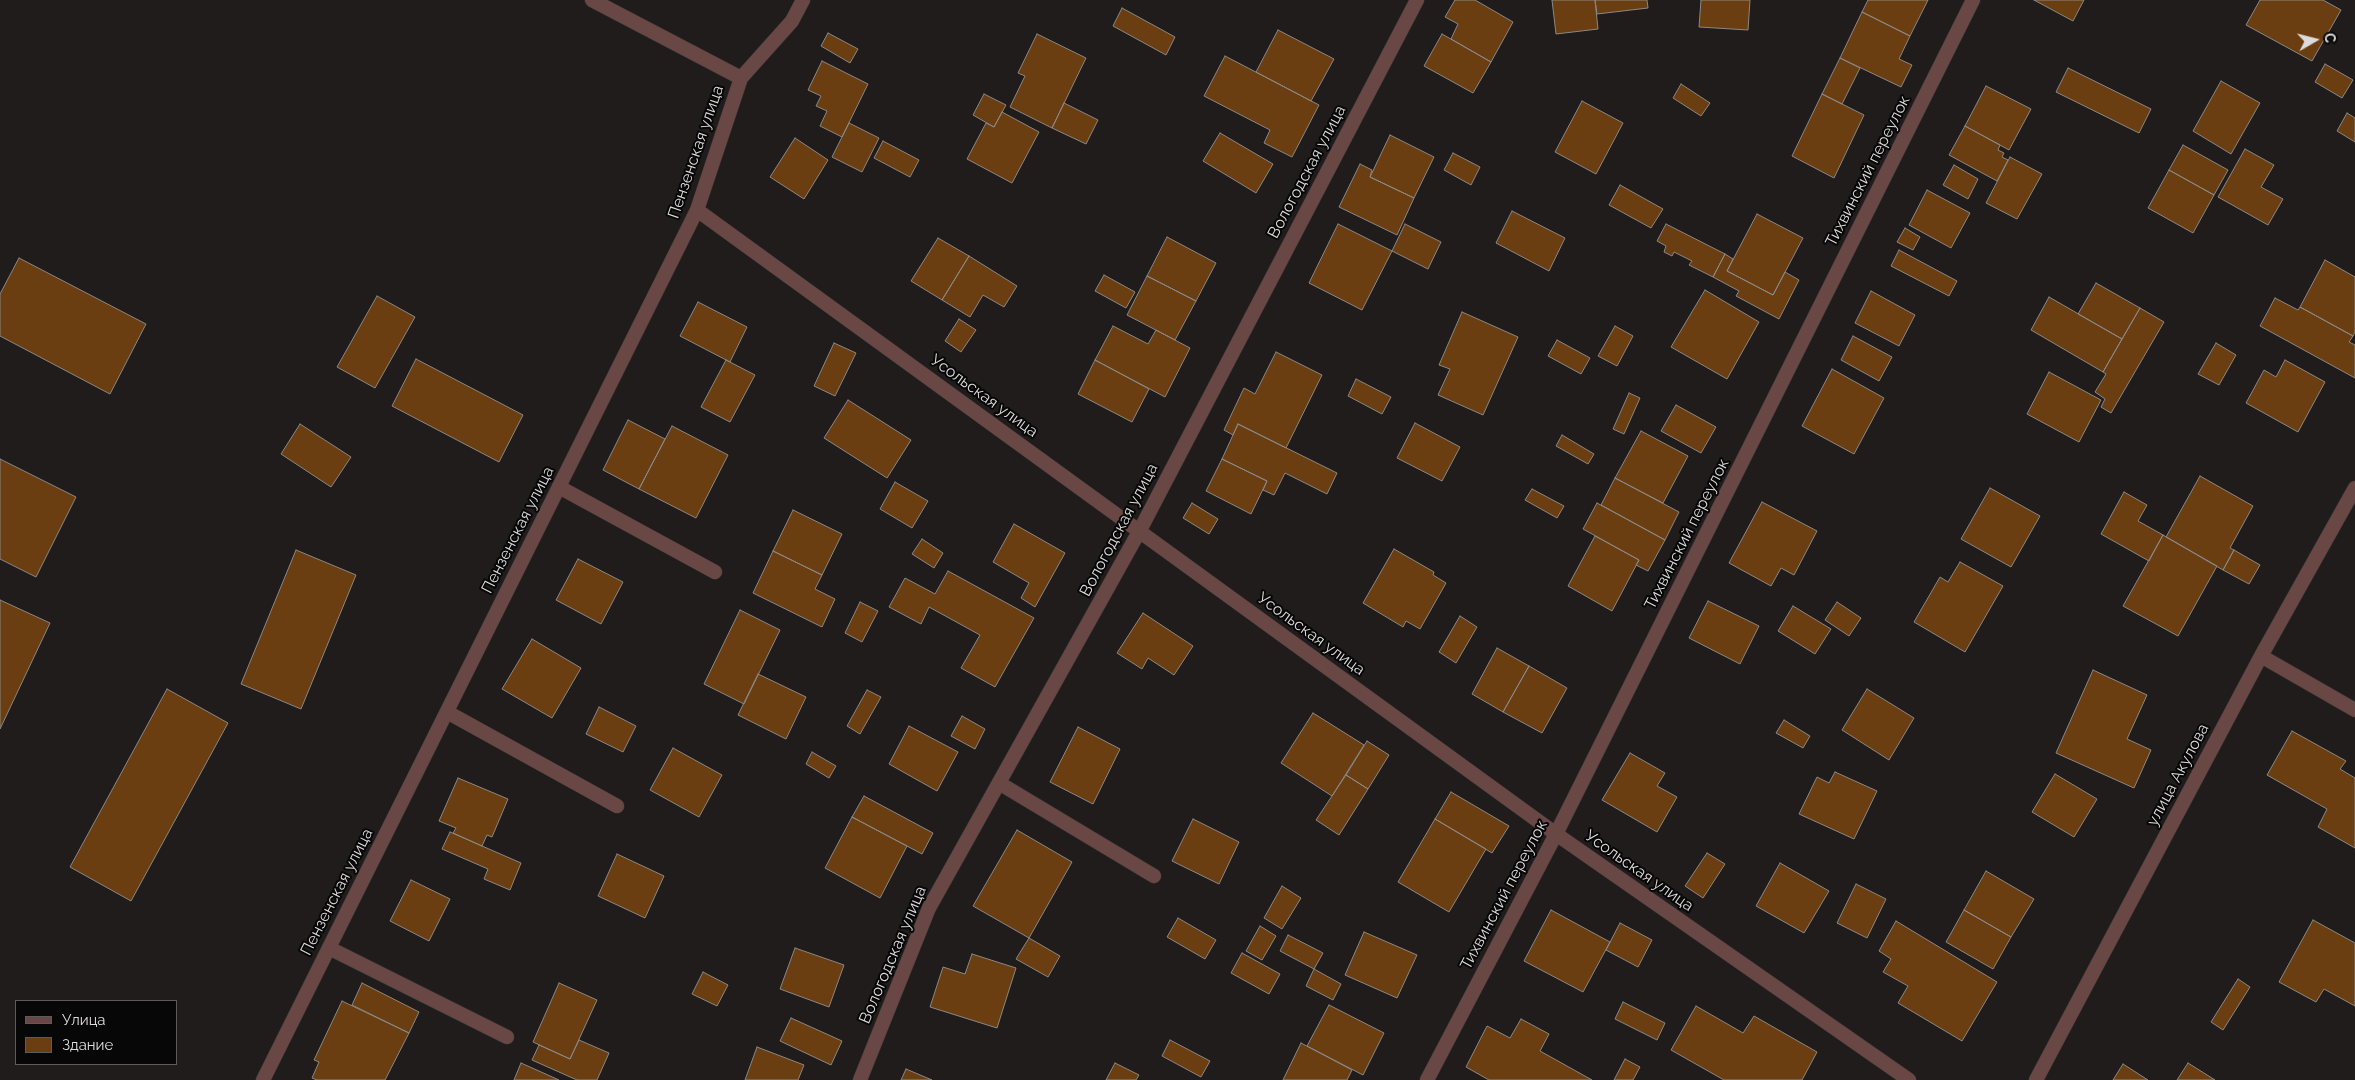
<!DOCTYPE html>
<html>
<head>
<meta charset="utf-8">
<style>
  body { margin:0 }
  #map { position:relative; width:2355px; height:1080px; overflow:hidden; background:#1f1c1b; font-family:Raleway,sans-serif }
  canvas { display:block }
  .legend { position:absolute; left:15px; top:1000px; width:162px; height:65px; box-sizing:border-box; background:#080707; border:1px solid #5d5c5c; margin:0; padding:6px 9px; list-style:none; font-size:15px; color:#dddbdb }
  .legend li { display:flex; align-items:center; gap:10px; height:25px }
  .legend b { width:25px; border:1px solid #5d5c5c }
  .north { position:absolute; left:2290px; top:15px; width:50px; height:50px; -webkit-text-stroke:4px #080707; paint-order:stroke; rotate:82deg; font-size:14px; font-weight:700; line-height:20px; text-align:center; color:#dddbdb }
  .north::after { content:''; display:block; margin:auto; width:18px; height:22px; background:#dddbdb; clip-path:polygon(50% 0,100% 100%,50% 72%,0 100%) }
</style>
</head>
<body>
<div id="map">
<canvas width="2355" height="1080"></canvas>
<ul class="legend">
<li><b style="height:6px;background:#694744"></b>Улица</li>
<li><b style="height:14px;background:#6a3e11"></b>Здание</li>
</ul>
<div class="north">С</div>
</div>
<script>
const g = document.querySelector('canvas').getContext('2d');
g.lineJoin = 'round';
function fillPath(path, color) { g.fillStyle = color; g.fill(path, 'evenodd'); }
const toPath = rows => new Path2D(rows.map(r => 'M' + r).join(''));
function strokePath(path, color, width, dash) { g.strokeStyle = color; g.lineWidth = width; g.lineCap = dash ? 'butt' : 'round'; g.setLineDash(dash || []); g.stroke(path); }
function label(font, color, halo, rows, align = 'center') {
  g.font = font + ' Raleway,sans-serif'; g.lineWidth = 4; g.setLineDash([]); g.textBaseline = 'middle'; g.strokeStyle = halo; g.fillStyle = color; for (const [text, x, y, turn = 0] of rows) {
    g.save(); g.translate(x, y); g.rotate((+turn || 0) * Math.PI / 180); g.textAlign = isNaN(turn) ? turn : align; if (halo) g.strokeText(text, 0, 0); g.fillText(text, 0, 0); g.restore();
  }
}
const building = toPath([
  [1455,0,1475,0,1513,22,1491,62,1451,39,1458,24,1445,17,1455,0],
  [1552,0,1595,0,1598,29,1556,34,1552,0],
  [1595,0,1647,0,1648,8,1597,14,1595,0],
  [1701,0,1750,0,1748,30,1699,27,1701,0],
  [1868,0,1928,0,1910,36,1862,12,1868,0],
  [2034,0,2084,0,2073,21,2034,0],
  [2260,0,2323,0,2341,10,2312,61,2246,25,2260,0],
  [1122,8,1175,37,1166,55,1113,26,1122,8],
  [1862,12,1910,36,1899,59,1912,65,1901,87,1840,58,1862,12],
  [1278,30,1334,59,1311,101,1256,72,1278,30],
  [828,33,858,49,850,63,821,46,828,33],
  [1037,34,1086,58,1052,128,1010,107,1025,76,1018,73,1037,34],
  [1442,34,1491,62,1473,93,1424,66,1442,34],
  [1225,56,1319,105,1292,157,1264,143,1270,130,1204,96,1225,56],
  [1840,58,1860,68,1842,104,1822,94,1840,58],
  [822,61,868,84,842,137,820,126,827,111,816,106,821,96,808,90,822,61],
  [2325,64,2353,80,2342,98,2315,82,2325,64],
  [2068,68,2151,109,2139,133,2056,92,2068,68],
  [2221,81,2260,103,2231,154,2193,131,2221,81],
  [1681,84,1710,103,1701,116,1673,98,1681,84],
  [1986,86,2031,109,2009,150,1965,126,1986,86],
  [984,94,1006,105,994,127,973,115,984,94],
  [1822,94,1864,115,1834,178,1792,156,1822,94],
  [1582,101,1623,123,1596,174,1555,152,1582,101],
  [1064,103,1098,120,1086,144,1052,128,1064,103],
  [1002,112,1039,132,1012,183,967,159,986,123,994,127,1002,112],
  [2347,113,2355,118,2355,142,2337,131,2347,113],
  [849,123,879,138,862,172,832,157,849,123],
  [1965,126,2000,145,1998,150,2004,153,2002,157,2008,160,1997,181,1949,155,1965,126],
  [1220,133,1273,164,1256,193,1203,161,1220,133],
  [1390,135,1434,157,1414,198,1370,177,1390,135],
  [795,138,828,160,804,199,770,177,795,138],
  [883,141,919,160,910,177,874,158,883,141],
  [2183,145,2228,170,2214,195,2169,170,2183,145],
  [2245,149,2274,165,2261,187,2283,199,2268,225,2218,197,2245,149],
  [1453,153,1480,167,1471,185,1444,170,1453,153],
  [2010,157,2042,174,2017,219,1986,203,2010,157],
  [1360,164,1372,170,1370,177,1414,198,1397,235,1339,207,1360,164],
  [1954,165,1978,179,1968,199,1943,185,1954,165],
  [2169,170,2214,195,2193,233,2148,208,2169,170],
  [1620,185,1663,209,1651,228,1609,205,1620,185],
  [1927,190,1970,213,1951,248,1909,225,1927,190],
  [1512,211,1565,238,1549,271,1496,243,1512,211],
  [1757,214,1803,238,1773,295,1727,271,1757,214],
  [1338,224,1392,251,1362,310,1309,283,1338,224],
  [1405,224,1441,242,1428,269,1392,251,1405,224],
  [1666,224,1725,254,1713,277,1689,265,1692,261,1674,252,1672,256,1664,252,1666,246,1657,241,1666,224],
  [1905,228,1920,237,1913,250,1897,242,1905,228],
  [1167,237,1216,263,1196,301,1147,276,1167,237],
  [938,238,969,256,942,300,911,281,938,238],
  [1899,250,1957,281,1949,296,1891,266,1899,250],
  [1725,254,1733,259,1727,271,1773,295,1785,272,1799,280,1779,319,1736,296,1739,291,1713,277,1725,254],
  [969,256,1017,286,1004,307,983,295,970,317,942,300,969,256],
  [19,258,146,324,110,394,0,336,0,294,19,258],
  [2325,260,2355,277,2355,332,2353,336,2300,307,2325,260],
  [1104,275,1135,292,1126,308,1095,291,1104,275],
  [1147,276,1196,301,1175,340,1127,315,1147,276],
  [2096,283,2140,308,2122,339,2078,314,2096,283],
  [1705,290,1759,322,1727,379,1671,347,1705,290],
  [1871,291,1915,315,1899,346,1855,323,1871,291],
  [377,296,415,317,375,388,337,367,377,296],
  [2049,297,2122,339,2103,372,2031,330,2049,297],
  [2275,298,2298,310,2300,307,2353,336,2349,342,2355,345,2355,378,2260,326,2275,298],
  [698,302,747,327,730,362,680,336,698,302],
  [2140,308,2164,322,2111,413,2101,407,2105,399,2095,392,2106,374,2103,372,2140,308],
  [1462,312,1518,337,1483,415,1438,395,1450,369,1439,365,1462,312],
  [959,319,976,330,961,352,945,341,959,319],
  [1113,326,1148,344,1156,330,1190,348,1165,397,1095,360,1113,326],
  [1615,326,1633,336,1617,366,1598,356,1615,326],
  [1853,336,1892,357,1879,381,1841,360,1853,336],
  [1557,340,1590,358,1581,374,1548,356,1557,340],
  [834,343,856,353,835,396,814,386,834,343],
  [2216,343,2236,355,2219,385,2198,374,2216,343],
  [1276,352,1322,375,1286,448,1238,424,1233,435,1224,430,1244,388,1255,394,1276,352],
  [416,359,523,415,499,462,392,406,416,359],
  [726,360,755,375,730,422,701,407,726,360],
  [1095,360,1149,389,1132,422,1078,394,1095,360],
  [2285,360,2325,382,2298,432,2246,403,2264,370,2276,377,2285,360],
  [1832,369,1884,398,1854,454,1802,426,1832,369],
  [2049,372,2101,400,2079,442,2027,414,2049,372],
  [1356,379,1391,397,1382,414,1348,396,1356,379],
  [1629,393,1640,398,1624,434,1613,429,1629,393],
  [848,400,911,440,887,478,824,438,848,400],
  [1676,405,1716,427,1701,453,1661,431,1676,405],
  [628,420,665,439,639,489,603,470,628,420],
  [1415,423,1460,447,1442,481,1397,458,1415,423],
  [300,424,351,457,331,487,281,454,300,424],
  [1238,424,1337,473,1327,494,1285,473,1274,495,1263,490,1267,481,1222,459,1238,424],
  [672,426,728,455,696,518,639,489,672,426],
  [1641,431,1688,456,1663,503,1615,478,1641,431],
  [1562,435,1594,454,1588,464,1556,446,1562,435],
  [0,459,76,497,36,577,0,559,0,459],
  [1222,459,1267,481,1251,514,1206,491,1222,459],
  [2200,476,2253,506,2230,548,2234,550,2223,570,2166,537,2200,476],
  [1615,478,1679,512,1665,540,1601,505,1615,478],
  [895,482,928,501,912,528,880,509,895,482],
  [1990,488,2040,516,2011,567,1961,539,1990,488],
  [1532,489,1564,506,1557,518,1525,500,1532,489],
  [2124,492,2147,505,2138,521,2163,535,2149,561,2101,534,2124,492],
  [1762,502,1817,531,1794,575,1781,568,1771,586,1729,563,1762,502],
  [1192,503,1218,519,1209,534,1183,518,1192,503],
  [1597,503,1665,540,1648,571,1636,565,1639,560,1583,529,1597,503],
  [793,510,842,534,822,575,773,551,793,510],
  [1014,524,1065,553,1035,607,1021,598,1029,583,993,562,1014,524],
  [2163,535,2217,566,2178,636,2123,606,2163,535],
  [1595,536,1639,560,1612,611,1568,586,1595,536],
  [922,539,943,553,934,568,912,554,922,539],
  [1394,549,1434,572,1433,575,1446,583,1420,629,1406,621,1403,627,1363,603,1394,549],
  [296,550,356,575,301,709,241,684,296,550],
  [2234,550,2260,565,2249,584,2223,570,2234,550],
  [773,551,822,575,815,589,835,599,822,627,753,593,773,551],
  [578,559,623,582,601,624,556,600,578,559],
  [1960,562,2003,586,1965,652,1914,622,1940,577,1948,582,1960,562],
  [948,571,1034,618,995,687,961,668,980,635,929,607,921,624,889,607,905,578,935,594,948,571],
  [0,600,50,623,0,729,0,600],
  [1708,601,1759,626,1740,664,1689,638,1708,601],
  [860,602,878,611,862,642,845,633,860,602],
  [1837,602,1861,618,1849,636,1825,620,1837,602],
  [1793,606,1831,629,1815,654,1778,631,1793,606],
  [740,610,780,630,744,704,704,684,740,610],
  [1143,613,1193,646,1174,675,1148,658,1142,669,1117,653,1143,613],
  [1460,616,1477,627,1456,663,1439,652,1460,616],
  [532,639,581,668,552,718,502,689,532,639],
  [1497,648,1529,666,1503,712,1472,694,1497,648],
  [1529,666,1567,688,1542,733,1503,712,1529,666],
  [2093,670,2147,695,2127,739,2151,750,2134,788,2056,753,2093,670],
  [758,674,806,697,786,739,738,715,758,674],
  [167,689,228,723,131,901,70,867,167,689],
  [1867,689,1914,718,1889,760,1842,730,1867,689],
  [867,690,881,697,860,734,847,726,867,690],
  [599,707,636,726,623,752,586,734,599,707],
  [1313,713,1364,745,1332,796,1281,763,1313,713],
  [962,716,985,729,975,749,951,736,962,716],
  [1784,720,1810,736,1803,748,1776,733,1784,720],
  [909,726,958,752,937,791,889,764,909,726],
  [1078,727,1120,749,1093,804,1050,782,1078,727],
  [2292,731,2346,761,2340,769,2355,778,2355,848,2318,827,2327,809,2267,775,2292,731],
  [1367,741,1389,755,1368,789,1346,775,1367,741],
  [673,748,722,775,699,817,650,790,673,748],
  [812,752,836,766,829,778,806,764,812,752],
  [1630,753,1665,773,1657,786,1677,797,1657,832,1602,800,1630,753],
  [1835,772,1877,791,1854,839,1799,814,1817,777,1829,783,1835,772],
  [2055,774,2097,799,2074,837,2032,812,2055,774],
  [1346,775,1368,789,1339,835,1316,820,1346,775],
  [458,778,508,799,492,837,487,835,482,846,453,833,456,828,439,821,458,778],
  [1451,792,1509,826,1492,853,1435,819,1451,792],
  [864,796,933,833,922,854,852,817,864,796],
  [852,817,907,846,880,898,825,868,852,817],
  [1193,819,1239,842,1219,884,1172,861,1193,819],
  [1435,819,1486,849,1449,912,1398,882,1435,819],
  [1017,830,1072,862,1029,938,973,906,1017,830],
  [450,832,521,863,510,890,484,879,488,869,442,849,450,832],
  [1707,853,1725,864,1703,898,1685,886,1707,853],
  [617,854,664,876,645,918,598,896,617,854],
  [1780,863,1829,891,1804,933,1756,906,1780,863],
  [1986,871,2034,899,2011,937,1964,910,1986,871],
  [411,880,450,899,429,941,390,921,411,880],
  [1856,884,1886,899,1867,938,1837,923,1856,884],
  [1282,886,1301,898,1282,929,1264,918,1282,886],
  [1551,910,1610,942,1583,992,1524,961,1551,910],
  [1964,910,2011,937,1993,969,1946,942,1964,910],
  [1178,918,1216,940,1205,959,1167,937,1178,918],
  [2313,920,2355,943,2355,1006,2324,989,2316,1002,2279,982,2313,920],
  [1896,921,1997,982,1962,1041,1898,1003,1908,986,1883,972,1891,959,1879,951,1896,921],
  [1620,923,1652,940,1638,967,1606,950,1620,923],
  [1260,926,1276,936,1262,960,1246,951,1260,926],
  [1364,932,1417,955,1397,998,1345,975,1364,932],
  [1288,935,1323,953,1314,969,1280,951,1288,935],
  [1029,938,1060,956,1048,977,1016,959,1029,938],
  [795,948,844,965,829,1007,780,989,795,948],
  [1242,953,1280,974,1269,994,1231,973,1242,953],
  [972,954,1016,968,997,1028,930,1007,943,967,965,974,972,954],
  [1314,969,1341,984,1333,1000,1306,986,1314,969],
  [703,972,728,985,717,1006,692,994,703,972],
  [2238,979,2250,987,2223,1030,2211,1022,2238,979],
  [362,983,419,1012,409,1033,352,1005,362,983],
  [559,983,597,1000,570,1059,533,1042,559,983],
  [342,1001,409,1033,385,1080,317,1080,312,1078,319,1062,314,1060,342,1001],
  [1623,1002,1665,1023,1657,1040,1615,1019,1623,1002],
  [1329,1005,1384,1033,1363,1075,1307,1046,1329,1005],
  [1696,1006,1743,1033,1754,1016,1817,1052,1802,1080,1724,1080,1671,1050,1696,1006],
  [791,1018,842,1041,831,1065,780,1041,791,1018],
  [1521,1019,1549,1034,1540,1051,1592,1080,1489,1080,1466,1067,1487,1026,1510,1038,1521,1019],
  [579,1040,609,1053,597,1080,577,1080,532,1060,539,1045,570,1059,579,1040],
  [1170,1040,1210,1061,1201,1077,1162,1056,1170,1040],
  [1301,1043,1352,1070,1347,1080,1283,1080,1301,1043],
  [757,1047,804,1065,798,1080,745,1080,757,1047],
  [1625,1059,1640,1067,1633,1080,1614,1080,1625,1059],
  [521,1063,559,1080,514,1080,521,1063],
  [1115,1063,1139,1075,1136,1080,1106,1080,1115,1063],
  [2188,1063,2215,1080,2177,1080,2188,1063],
  [2123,1064,2148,1080,2113,1080,2123,1064],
  [906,1069,932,1080,901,1080,906,1069]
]);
fillPath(building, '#6a3e11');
strokePath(building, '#8b8886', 1);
const service = toPath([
  [559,487,715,572],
  [447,712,617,806],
  [999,783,1154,876],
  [329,948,507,1037]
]);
const minor = toPath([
  [592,0,741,78],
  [697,210,1556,834,1909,1080],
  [2261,656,2355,710],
  [263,1080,697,210,741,78,792,21,803,0],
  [860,1080,929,908,1140,530,1417,0],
  [1427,1080,1556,834,1973,0],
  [2036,1080,2261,656,2355,488]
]);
strokePath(service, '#3a3736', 15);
strokePath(minor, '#3a3736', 15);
strokePath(service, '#694744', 14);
strokePath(minor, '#694744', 14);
label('16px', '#dddbdb', '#080707', [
  ["Пензенская улица",696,152,-71],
  ["Тихвинский переулок",1868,171,-63],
  ["Вологодская улица",1307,172,-62],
  ["Усольская улица",984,396,36],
  ["Пензенская улица",518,530,-63],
  ["Вологодская улица",1119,530,-62],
  ["Тихвинский переулок",1687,534,-63],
  ["Усольская улица",1311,634,36],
  ["улица Акулова",2178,775,-62],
  ["Усольская улица",1639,871,35],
  ["Пензенская улица",337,892,-63],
  ["Тихвинский переулок",1504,895,-62],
  ["Вологодская улица",893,955,-67]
]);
</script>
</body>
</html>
